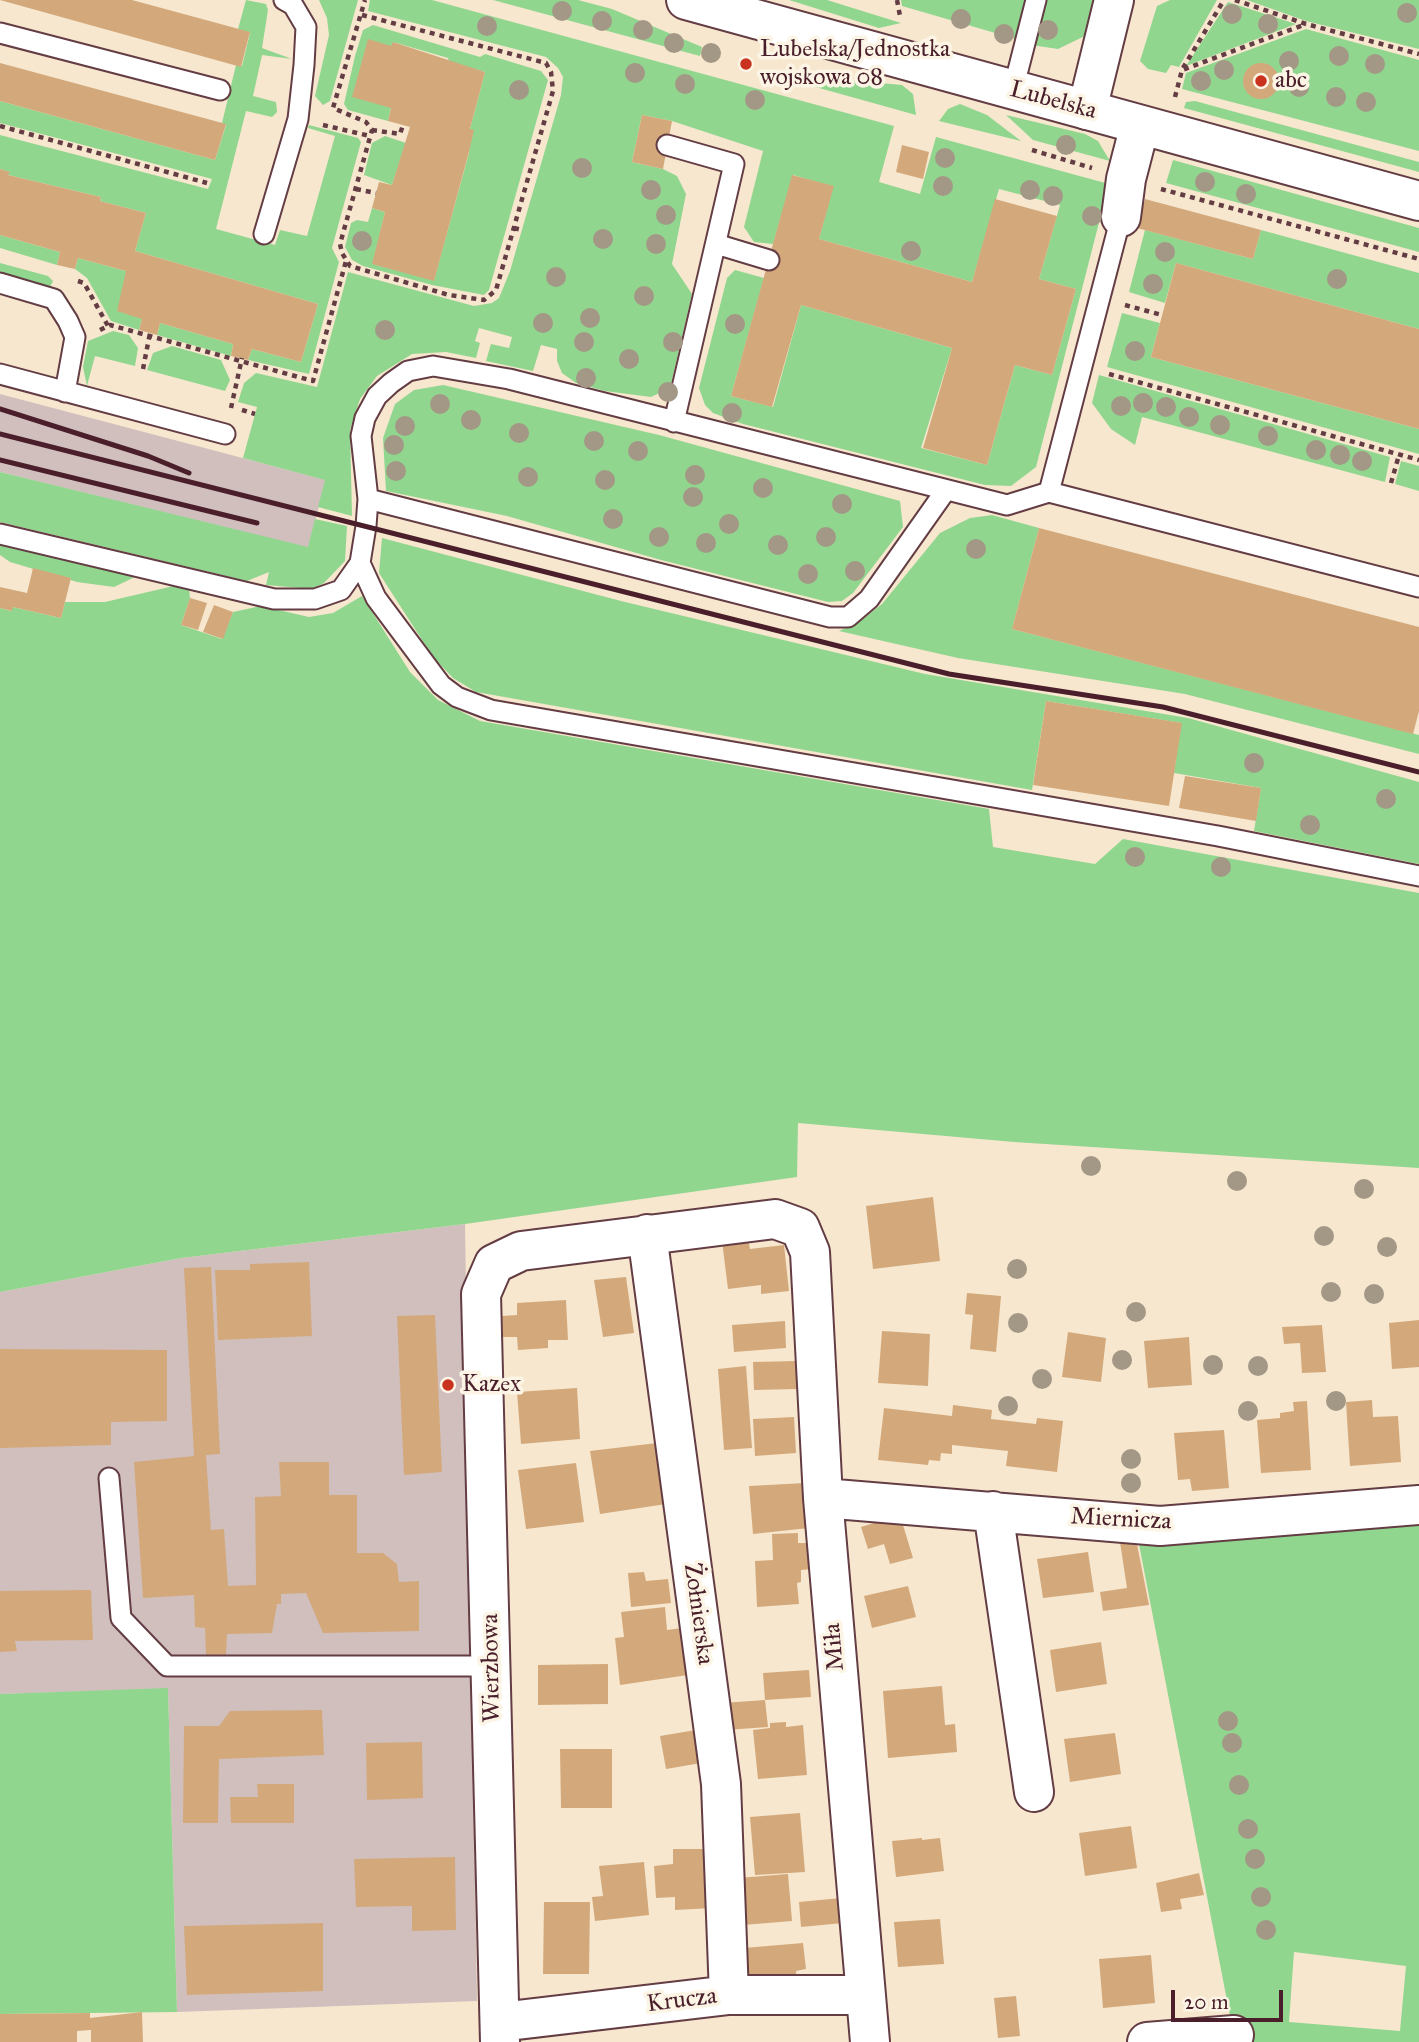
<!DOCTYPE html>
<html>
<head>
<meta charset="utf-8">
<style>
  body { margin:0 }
  #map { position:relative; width:1419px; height:2042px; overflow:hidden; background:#f7e7cf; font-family:"IM FELL Great Primer",serif }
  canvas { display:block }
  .scale { position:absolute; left:1171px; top:1990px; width:112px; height:32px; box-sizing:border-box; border:4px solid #4a1f2b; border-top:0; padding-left:9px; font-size:21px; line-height:24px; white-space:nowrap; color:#4a1f2b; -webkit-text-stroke:5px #fcf5e5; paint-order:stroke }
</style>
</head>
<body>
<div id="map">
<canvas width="1419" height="2042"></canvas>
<div class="scale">20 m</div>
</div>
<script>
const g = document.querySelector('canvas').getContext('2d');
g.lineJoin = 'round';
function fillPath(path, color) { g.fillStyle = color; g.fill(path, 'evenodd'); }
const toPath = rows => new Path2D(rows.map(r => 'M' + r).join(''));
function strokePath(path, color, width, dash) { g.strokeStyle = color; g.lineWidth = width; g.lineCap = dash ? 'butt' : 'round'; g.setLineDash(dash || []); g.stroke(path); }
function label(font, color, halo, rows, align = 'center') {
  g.font = font + ' "IM FELL Great Primer",serif'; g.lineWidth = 7; g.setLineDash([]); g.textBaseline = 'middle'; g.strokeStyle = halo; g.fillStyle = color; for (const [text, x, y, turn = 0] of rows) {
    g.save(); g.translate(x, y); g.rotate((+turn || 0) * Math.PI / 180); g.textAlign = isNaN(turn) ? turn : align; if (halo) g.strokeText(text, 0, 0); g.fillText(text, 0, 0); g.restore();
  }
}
fillPath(toPath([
  [0,394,326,480,308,548,0,472],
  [465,1224,477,2001,177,2012,168,1689,0,1694,0,1292,181,1258]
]), '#d1bfbe');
fillPath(toPath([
  [246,0,266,4,268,10,262,48,292,59,262,55,253,96,276,102,277,112,272,117,246,111,216,229,275,245,280,230,307,236,335,136,308,128,309,125,358,138,361,142,332,248,339,262,309,374,248,360,252,349,301,362,318,304,135,251,146,213,100,201,101,197,8,175,9,172,0,169,0,135,208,189,212,179,0,123,0,101,215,160,226,125,222,123,236,65,242,66,250,33,238,29],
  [319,0,358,0,330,101,323,105,315,96,329,35,327,18],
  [370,0,432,0,894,126,879,182,920,194,936,137,1109,184,1036,467,1011,486,985,485,743,424,713,413,705,405,699,388,727,278,735,270,764,278,731,396,773,407,801,305,952,348,921,448,987,465,1015,365,1052,375,1076,289,1039,279,1060,205,999,189,972,282,819,239,833,187,793,175,773,244,754,242,744,227,763,151,672,121,642,115,632,162,663,169,677,176,686,194,672,264,692,294,670,388,651,397,605,391,576,383,562,373,557,361,557,349,541,345,533,371,486,361,491,344,509,348,512,337,479,328,475,341,480,343,476,358,446,352,412,354,377,376,360,399,350,430,352,516,318,507,325,480,243,458,257,407,238,402,244,383,256,373,317,387,348,272,474,306,492,303,499,298,510,271,561,95,563,77,558,68,546,57,368,11],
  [493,0,578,0,612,9,702,47,700,56],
  [789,0,827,0,901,23,879,28],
  [901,0,1027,0,1016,39,902,6],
  [1042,0,1100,0,1089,34,1058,49,1031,45],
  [1170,0,1217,0,1179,67,1171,65,1166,73,1148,69,1140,61,1157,6],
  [1247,0,1419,0,1419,49,1306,21],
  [1228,2,1296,24,1186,66],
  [373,25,480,57,485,54,541,71,548,80,489,290,484,295,432,285,363,266,352,260,345,247,351,223,357,220,368,222,372,208,385,212,373,264,434,280,469,153,470,129,485,72,449,62,448,58,393,42,391,108,388,121,348,110,344,104,355,56,363,30],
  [1306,29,1419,60,1419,151,1182,89,1186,73],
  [814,77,902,85,913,94,916,115,812,86],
  [1195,101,1419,162,1419,172,1184,108,1186,102],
  [960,104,987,115,1021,141,939,121,948,109],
  [1006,115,1085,134,1098,141,1110,161,1033,140],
  [385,136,406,143,392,185,364,175,372,143],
  [1173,160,1419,228,1419,252,1166,183],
  [1145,230,1253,259,1261,230,1419,273,1419,329,1176,263,1165,303,1129,292],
  [0,235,60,252,57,265,0,248],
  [78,258,126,271,142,319,139,330,111,321,87,278,75,269],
  [0,263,48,276,53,281,50,287,0,275],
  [1122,313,1160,323,1151,357,1419,429,1419,454,1107,367],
  [160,323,233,344,231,356,157,335],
  [113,331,129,335,138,348,135,366,95,356,87,386,83,367,88,341],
  [172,346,221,360,230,380,225,391,147,370,153,353],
  [1099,375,1390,457,1385,482,1142,417,1135,445,1111,429,1092,403],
  [443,385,659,435,900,501,903,527,853,593,842,601,828,602,661,560,507,516,386,491,383,438,395,404,414,390],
  [1401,461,1419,466,1419,491,1395,484],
  [0,472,308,547,315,519,347,526,345,561,324,583,312,589,266,585,269,572,247,581,0,522],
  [992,515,1039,528,1012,629,1419,735,1419,754,1185,694,958,658,839,631,860,621,882,604,940,533,970,518],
  [382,538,621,601,925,674,1188,718,1419,782,1419,864,1254,831,1261,788,1174,773,1181,723,1046,701,1032,790,476,692,453,678,433,657,379,573],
  [0,540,137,576,114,587,77,582,10,562,0,555],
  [178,585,189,588,190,598,181,625,222,639,233,612,261,606,309,617,333,613,362,596,410,672,438,700,480,721,989,809,993,847,1095,864,1123,839,1419,893,1419,1168,1014,1142,798,1123,797,1177,465,1224,181,1258,0,1292,0,608,11,611,13,607,61,618,65,602,105,602],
  [1419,1517,1419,2042,1235,2042,1138,1539],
  [1294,1952,1406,1966,1400,2031,1289,2022],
  [168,1688,177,2012,0,2014,0,1694]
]), '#91d68f');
fillPath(toPath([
  [0,0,132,0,250,32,241,67],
  [368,39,391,46,393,42,485,72,470,129,474,130,469,152,434,281,372,264,385,212,372,208,379,182,392,185,410,127,388,121,391,108,352,97],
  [0,63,226,124,215,160,0,101],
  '1243 81a18 18 0 1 1 36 0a18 18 0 1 1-36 0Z',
  [642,115,672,121,663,169,632,162],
  [902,145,929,152,923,179,896,172],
  [0,169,10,172,8,175,101,197,100,201,146,213,135,251,318,304,301,362,252,349,248,360,231,356,233,344,160,323,157,335,139,330,142,319,117,311,126,271,78,258,75,269,57,265,60,252,0,235],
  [792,175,834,186,819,239,972,282,995,199,1057,216,1039,279,1076,289,1052,375,1015,365,987,465,923,448,952,348,801,305,772,407,731,396],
  [1145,199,1261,230,1253,259,1137,228],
  [1176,263,1419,329,1419,429,1151,357],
  [1039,528,1419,627,1419,711,1413,734,1012,629],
  [33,568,71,578,61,618,13,607,12,611,0,608,0,587,27,593],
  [190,598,207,603,198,630,181,625],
  [214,605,233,612,223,639,203,632],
  [1046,701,1182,723,1169,806,1033,785],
  [1185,776,1261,788,1256,821,1179,808],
  [933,1197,940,1261,873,1269,866,1206],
  [748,1238,750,1249,784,1245,789,1291,761,1294,761,1285,728,1289,722,1241],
  [309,1262,312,1336,218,1340,215,1270,250,1270,250,1264],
  [211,1267,220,1454,206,1455,211,1530,224,1529,228,1586,256,1585,255,1497,281,1496,279,1462,329,1462,329,1495,357,1495,357,1553,383,1553,397,1564,399,1582,419,1581,419,1631,323,1633,306,1593,281,1594,281,1604,277,1604,272,1633,227,1634,226,1655,206,1656,205,1628,195,1627,194,1595,143,1598,134,1462,194,1456,184,1268],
  [626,1277,634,1333,603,1337,594,1280],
  [967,1293,1001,1296,996,1352,970,1349,973,1315,965,1314],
  [566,1300,568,1340,548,1340,548,1348,518,1350,517,1337,503,1337,502,1316,517,1315,517,1303],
  [435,1315,442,1472,404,1475,397,1316],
  [1419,1320,1419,1367,1392,1369,1389,1323],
  [785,1321,786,1348,734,1352,732,1325],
  [1322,1325,1326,1372,1302,1373,1300,1343,1284,1344,1282,1327],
  [882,1331,930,1334,928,1386,878,1383],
  [1068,1332,1106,1338,1101,1382,1062,1377],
  [1189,1337,1192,1385,1148,1388,1144,1341],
  [0,1349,167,1350,167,1421,111,1422,111,1445,0,1448],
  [797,1361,797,1389,754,1390,753,1362],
  [746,1366,752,1448,724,1450,718,1369],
  [577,1388,580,1439,521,1444,517,1392],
  [1372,1400,1373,1417,1398,1416,1401,1462,1350,1466,1346,1402],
  [1307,1401,1311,1470,1261,1473,1257,1420,1280,1418,1280,1413,1294,1411,1293,1402],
  [953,1405,992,1410,991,1419,1036,1424,1037,1418,1063,1421,1057,1472,1006,1466,1008,1451,952,1445,952,1454,941,1453,940,1461,929,1460,928,1465,878,1460,884,1408,952,1416],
  [794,1417,796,1453,755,1456,753,1419],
  [1224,1430,1229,1488,1192,1491,1190,1479,1178,1480,1174,1433],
  [657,1443,666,1504,600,1514,590,1451],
  [576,1463,584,1522,526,1529,518,1470],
  [805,1483,809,1528,753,1534,749,1486],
  [900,1515,913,1558,890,1564,884,1544,868,1549,861,1527],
  [798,1533,798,1543,811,1543,813,1569,801,1570,801,1582,797,1583,799,1604,757,1607,755,1561,773,1560,772,1534],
  [1136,1539,1149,1605,1103,1611,1100,1592,1127,1588,1120,1542],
  [1088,1552,1094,1592,1043,1598,1037,1559],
  [644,1572,646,1581,668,1579,671,1603,631,1607,628,1573],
  [908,1586,916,1617,872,1628,864,1596],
  [91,1590,93,1640,15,1641,17,1651,0,1652,0,1591],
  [665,1607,667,1630,682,1628,688,1675,620,1685,615,1638,624,1637,621,1612],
  [1101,1642,1107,1684,1056,1692,1050,1650],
  [608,1664,608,1704,538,1705,538,1665],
  [809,1670,811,1697,765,1700,763,1673],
  [942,1686,945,1725,955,1724,957,1752,888,1758,883,1691],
  [765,1700,768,1727,726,1730,723,1703],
  [322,1710,324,1755,219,1759,218,1823,183,1823,184,1726,219,1726,230,1711],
  [786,1722,786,1727,803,1725,807,1775,758,1779,753,1730,770,1728,770,1723],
  [702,1729,707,1762,666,1769,660,1736],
  [1115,1733,1121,1774,1070,1782,1064,1739],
  [422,1742,423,1798,367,1800,366,1743],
  [560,1749,612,1749,612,1808,561,1808],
  [257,1784,294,1784,294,1823,231,1823,230,1797,258,1797],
  [800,1813,805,1872,755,1875,750,1817],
  [1131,1826,1137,1868,1085,1876,1079,1833],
  [922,1838,922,1840,940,1838,944,1871,896,1877,892,1841],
  [673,1849,709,1849,712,1908,675,1910,675,1897,656,1898,654,1866,673,1864],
  [455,1857,456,1930,412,1931,412,1906,356,1907,354,1859],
  [644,1862,649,1915,595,1921,592,1897,603,1896,599,1866],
  [1199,1873,1204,1895,1180,1899,1182,1909,1161,1912,1156,1883],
  [788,1874,792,1921,743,1925,738,1878],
  [841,1898,843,1923,801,1927,799,1902],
  [544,1902,590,1902,589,1974,543,1974],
  [940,1919,944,1964,898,1967,894,1922],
  [323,1923,323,1991,187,1995,184,1926],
  [803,1943,806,1969,796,1971,798,1992,748,1995,744,1948],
  [1151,1955,1155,2003,1103,2008,1099,1959],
  [1016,1996,1020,2036,998,2038,994,1998],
  [142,2012,143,2042,91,2042,91,2030,77,2031,77,2042,0,2042,0,2014,90,2013,90,2018]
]), '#d3a97b');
const lane = toPath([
  [0,33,220,90],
  [1013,90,1036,0],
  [667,145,734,164,674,422],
  [264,234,298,119,304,65,306,27,293,5,284,0],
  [716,244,769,260],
  [0,283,54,299,68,321,75,337,65,392],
  [0,374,225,434],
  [1049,492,1121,217],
  [368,499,830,617,848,617,869,599,946,490],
  [0,534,274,599,315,599,341,590,360,563,366,526,368,499,361,436,365,418,377,396,391,383,408,371,433,366,509,379,1007,505,1049,492,1419,587],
  [360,563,376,598,441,685,457,697,491,710,1218,836,1419,876],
  [109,1478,121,1618,167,1666,492,1666]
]);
const street = toPath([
  [1087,110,1114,0],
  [1121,217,1126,179,1140,125],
  [647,1234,721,1784,729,1995],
  [823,1498,1160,1526,1419,1505],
  [993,1511,1034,1792],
  [500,2022,729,1995,864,1995],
  [500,2042,481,1294,494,1264,521,1251,775,1219,800,1228,810,1252,823,1498,870,2042],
  [1147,2042,1234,2035]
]);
const secondary = toPath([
  [686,0,1419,201]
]);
strokePath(lane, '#643d44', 23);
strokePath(street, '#643d44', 42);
strokePath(secondary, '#643d44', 42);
strokePath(toPath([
  [897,0,900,16],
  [1235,0,1306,24,1419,54],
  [362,15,546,63,551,72,553,91,496,290,484,300,449,295,350,266,342,253,340,244,372,130,366,122,333,108,365,0],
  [1183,68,1224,0],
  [1175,97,1182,70,1306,24],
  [323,125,370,136],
  [0,126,207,183],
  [372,130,400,134,403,125],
  [1032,150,1092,168],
  [356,189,376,193],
  [1161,189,1419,259],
  [514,228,522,230],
  [78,281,84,283,108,326],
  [1125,305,1162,315],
  [100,330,110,325,313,381,346,261],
  [143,369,150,333],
  [1109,374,1419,460],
  [231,408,242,358],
  [242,410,255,414],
  [1391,483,1399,455]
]), '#643d44', 4.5, [5, 5]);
strokePath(lane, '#fff', 19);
strokePath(street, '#fff', 38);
strokePath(secondary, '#fff', 38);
strokePath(toPath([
  [0,409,148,456,189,473],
  [0,434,949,674,1163,707,1419,772],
  [0,460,257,523]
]), '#4a1f2b', 5);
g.fillStyle = '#a39785';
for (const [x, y] of [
  [562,11],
  [1407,13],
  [1232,14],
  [961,19],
  [602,21],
  [1268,24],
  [487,26],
  [643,30],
  [1048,30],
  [1004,34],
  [674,43],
  [711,53],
  [1339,56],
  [1289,61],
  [1375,64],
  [1224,70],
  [635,73],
  [1201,81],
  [685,84],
  [1299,87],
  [519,90],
  [1336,97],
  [755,100],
  [1366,102],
  [1066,145],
  [945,158],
  [582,168],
  [1205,182],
  [943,186],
  [651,190],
  [1030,190],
  [1246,194],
  [1053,196],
  [666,215],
  [1092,216],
  [603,239],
  [362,241],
  [656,244],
  [911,251],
  [1165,252],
  [556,277],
  [1337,279],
  [1153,284],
  [644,296],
  [590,318],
  [543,323],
  [735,324],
  [385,330],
  [584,342],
  [673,342],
  [1135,351],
  [629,359],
  [586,378],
  [668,392],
  [1143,403],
  [440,404],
  [1121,406],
  [1166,407],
  [732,413],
  [1189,417],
  [471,420],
  [1220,425],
  [405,426],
  [519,433],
  [1268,436],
  [594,441],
  [394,445],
  [1316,450],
  [638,451],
  [1340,455],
  [1362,461],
  [396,471],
  [695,475],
  [528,477],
  [605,480],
  [763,488],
  [693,497],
  [842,504],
  [613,519],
  [729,524],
  [659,537],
  [826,537],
  [706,543],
  [778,545],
  [976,549],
  [855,571],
  [808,574],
  [1254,763],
  [1386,799],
  [1310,825],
  [1135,857],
  [1221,867],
  [1091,1166],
  [1237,1181],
  [1364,1189],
  [1324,1236],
  [1387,1247],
  [1017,1269],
  [1331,1292],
  [1374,1294],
  [1136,1312],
  [1018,1323],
  [1122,1360],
  [1213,1365],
  [1258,1366],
  [1042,1379],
  [1336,1401],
  [1008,1406],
  [1248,1411],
  [1131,1459],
  [1131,1483],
  [1228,1721],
  [1232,1743],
  [1239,1785],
  [1248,1829],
  [1255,1859],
  [1261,1897],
  [1266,1930]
]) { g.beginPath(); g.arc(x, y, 10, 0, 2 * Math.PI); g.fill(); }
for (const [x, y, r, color] of [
  [746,64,7,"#c8321e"],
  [1261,81,7,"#c8321e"],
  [448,1385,7,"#c8321e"]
]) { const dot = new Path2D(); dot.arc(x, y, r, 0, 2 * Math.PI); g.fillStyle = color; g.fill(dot); strokePath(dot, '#fcf5e5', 2.5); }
label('24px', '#4a1f2b', '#fcf5e5', [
  ["Lubelska/Jednostka",760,50],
  ["wojskowa 08",760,78],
  ["abc",1275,81],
  ["Kazex",462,1385]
], 'left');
label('24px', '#4a1f2b', '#fcf5e5', [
  ["Lubelska",1053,101,15],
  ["Miernicza",1121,1520,3],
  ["Żołnierska",698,1614,82],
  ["Miła",835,1647,-95],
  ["Wierzbowa",492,1668,-91],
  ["Krucza",682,2001,-7]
]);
</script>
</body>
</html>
